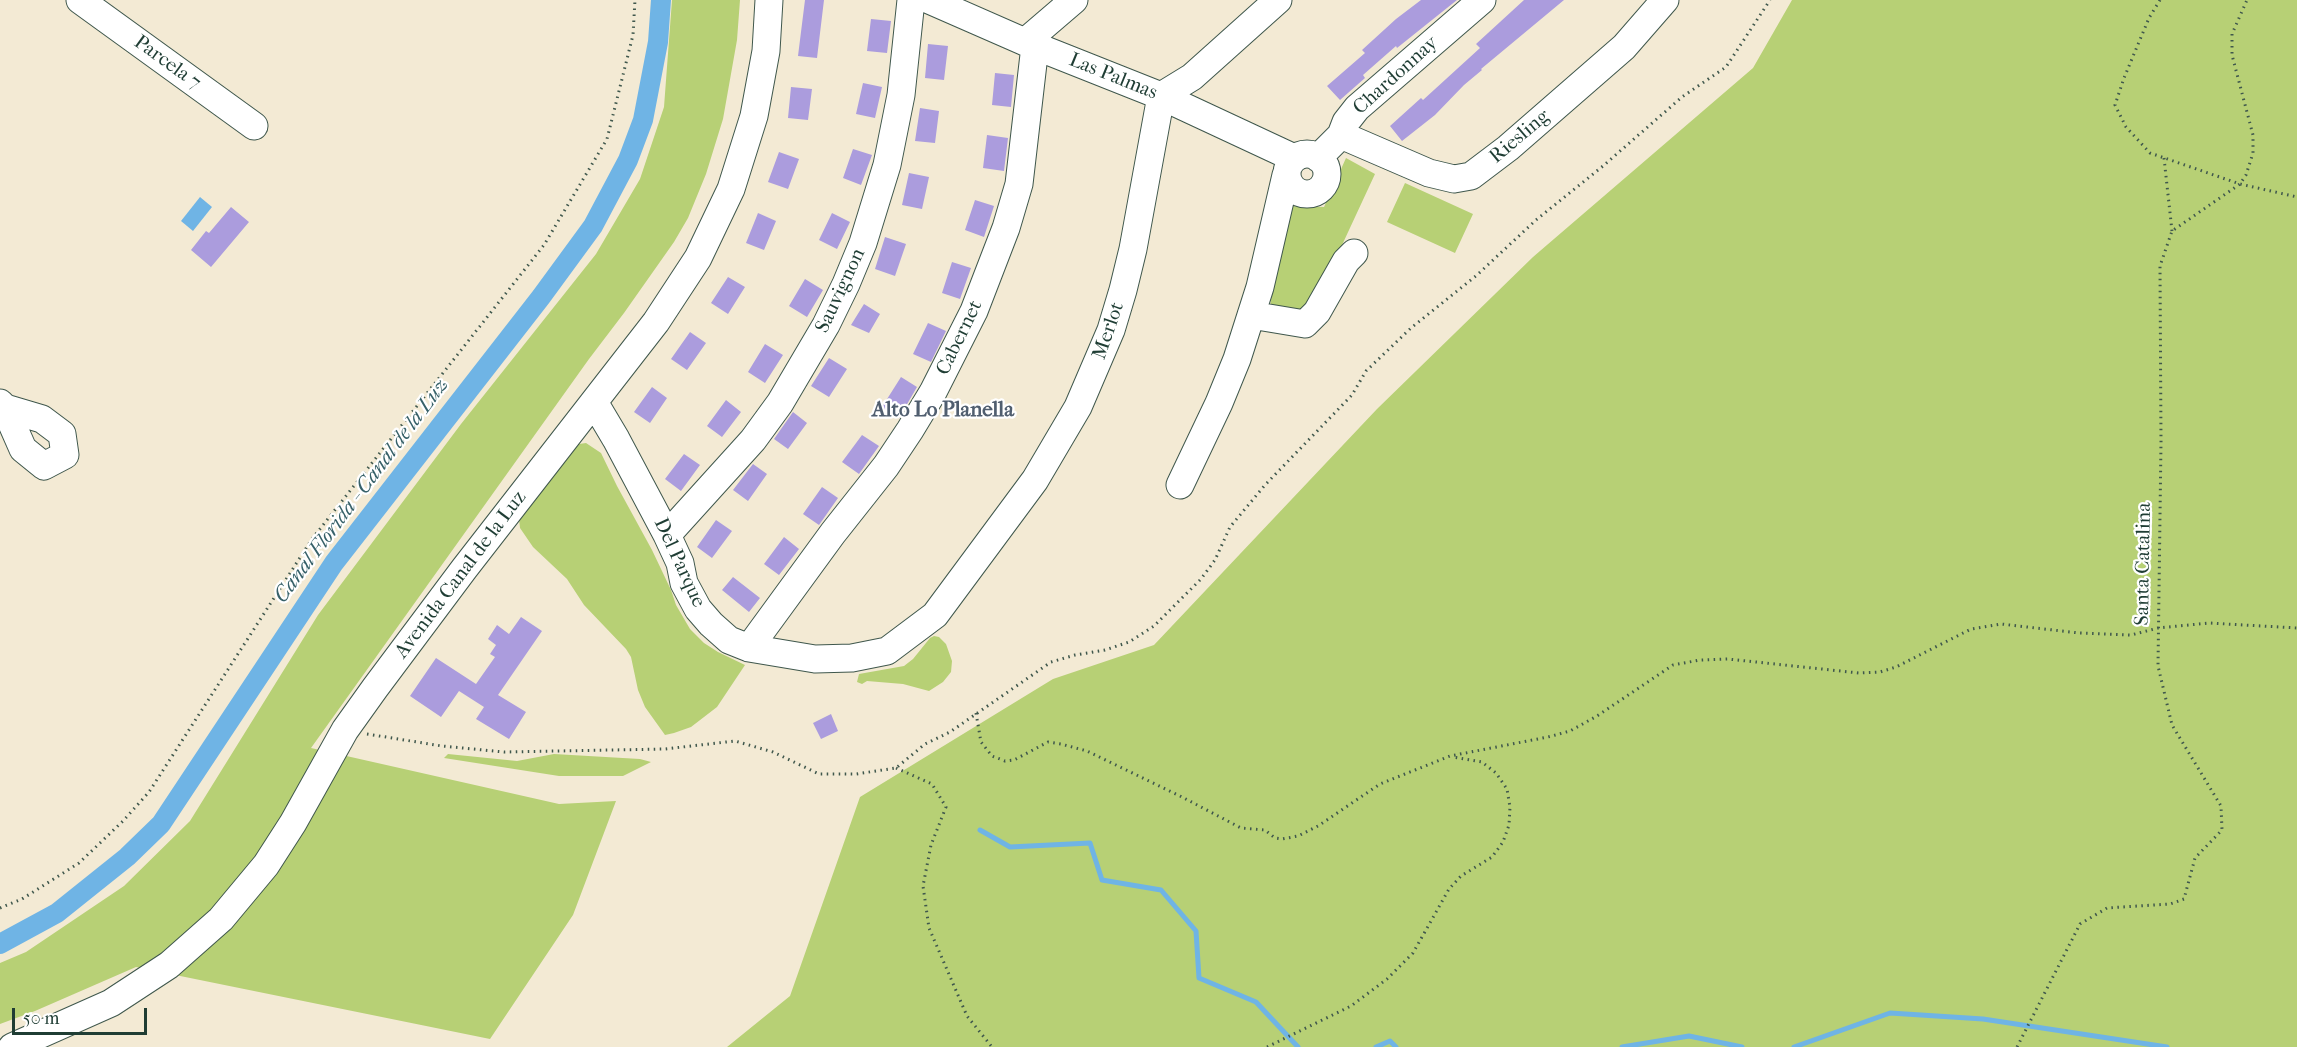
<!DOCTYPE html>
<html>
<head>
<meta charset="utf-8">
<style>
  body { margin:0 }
  #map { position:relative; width:2297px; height:1047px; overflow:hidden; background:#f3ead4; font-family:"IM FELL French Canon",serif }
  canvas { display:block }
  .scale { position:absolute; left:12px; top:1008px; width:135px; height:27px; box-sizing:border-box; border:3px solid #1f3d34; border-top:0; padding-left:8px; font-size:18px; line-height:21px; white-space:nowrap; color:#1f3d34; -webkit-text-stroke:4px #fff; paint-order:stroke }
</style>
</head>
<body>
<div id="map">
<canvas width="2297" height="1047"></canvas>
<div class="scale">50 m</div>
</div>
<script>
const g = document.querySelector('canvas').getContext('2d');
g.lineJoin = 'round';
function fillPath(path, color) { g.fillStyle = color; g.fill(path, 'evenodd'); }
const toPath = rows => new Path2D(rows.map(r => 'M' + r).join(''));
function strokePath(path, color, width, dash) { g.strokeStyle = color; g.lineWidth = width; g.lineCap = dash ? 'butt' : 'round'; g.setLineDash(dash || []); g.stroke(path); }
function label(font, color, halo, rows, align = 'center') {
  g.font = font + ' "IM FELL French Canon",serif'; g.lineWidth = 4.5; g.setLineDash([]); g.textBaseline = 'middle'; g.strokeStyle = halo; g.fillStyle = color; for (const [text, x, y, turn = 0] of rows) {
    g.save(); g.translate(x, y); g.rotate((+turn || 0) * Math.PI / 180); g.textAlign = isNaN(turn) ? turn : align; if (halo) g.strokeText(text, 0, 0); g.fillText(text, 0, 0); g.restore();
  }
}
fillPath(toPath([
  [672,0,740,0,737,40,723,119,706,174,688,218,674,242,624,313,589,359,311,748,559,804,616,801,573,915,490,1039,136,967,35,1011,0,1024,0,963,26,952,124,886,190,821,318,615,461,424,596,254,640,179,664,107],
  [1792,0,2297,0,2297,1047,727,1047,790,996,860,797,1053,679,1154,645,1377,409,1533,257,1753,68],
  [1346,158,1375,174,1317,299,1304,312,1270,306,1287,206,1324,207],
  [1405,183,1473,214,1455,253,1387,222],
  [586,443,601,453,617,486,652,550,671,590,676,605,690,629,704,643,718,652,745,665,717,707,691,727,674,733,665,735,645,707,638,690,631,657,626,649,584,605,567,579,533,547,520,528,519,519,523,507,579,444],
  [934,636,939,637,946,644,952,661,951,672,943,682,929,691,903,684,867,681,862,684,857,682,859,674,904,666,913,659,930,638],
  [448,754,517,761,554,754,640,759,651,762,623,776,559,776,444,758]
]), '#b7d075');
fillPath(toPath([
  [200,197,212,207,193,231,181,221]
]), '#6fb4e5');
strokePath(toPath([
  [980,830,1010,847,1090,843,1102,880,1161,890,1196,931,1199,978,1256,1002,1298,1047],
  [1376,1047,1390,1041,1396,1047],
  [1622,1047,1689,1036,1742,1047],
  [1794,1047,1890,1013,1983,1019,2167,1047]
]), '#6fb4e5', 5);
strokePath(toPath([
  [0,944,57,913,127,857,161,824,334,563,541,297,593,226,628,160,643,120,658,42,661,0]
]), '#6fb4e5', 20);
fillPath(toPath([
  [805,0,824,0,817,58,798,56],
  [1421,0,1457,0,1397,48,1396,46,1363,75,1365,78,1340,100,1327,86,1365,53,1362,50,1396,19],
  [1524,0,1564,0,1481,69,1482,70,1464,85,1435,115,1402,141,1390,126,1421,98,1423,100,1480,48,1476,44],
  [871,19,891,21,887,53,867,51],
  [928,44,948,46,944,80,925,78],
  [995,73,1014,75,1011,107,992,105],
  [863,83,882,87,875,118,856,114],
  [791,87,812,89,808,120,788,118],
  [920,108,939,111,935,143,915,141],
  [987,135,1008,138,1004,171,983,168],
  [853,149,872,155,861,185,843,178],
  [779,152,799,159,788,189,768,182],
  [909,173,929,177,922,209,902,205],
  [975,200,994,206,984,237,965,230],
  [231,207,249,222,211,267,191,250,206,231,209,233],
  [758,213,776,221,764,250,746,243],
  [832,213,850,222,837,249,819,240],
  [885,237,906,244,895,276,875,269],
  [952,262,971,268,960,299,942,293],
  [728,277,745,287,728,314,711,303],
  [805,279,823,290,807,317,789,306],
  [864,304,880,314,869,333,851,325],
  [928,323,946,331,931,362,913,354],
  [690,332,706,343,687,370,671,359],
  [765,344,783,355,765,383,748,372],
  [829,358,847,369,829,397,811,386],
  [901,377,917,387,899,418,882,407],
  [652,387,667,398,650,423,634,412],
  [726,400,741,412,722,437,707,426],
  [793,412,807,423,788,449,774,439],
  [862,435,879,446,859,474,842,462],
  [684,454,700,465,681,491,665,479],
  [753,464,767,474,748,501,733,490],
  [822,487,838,498,819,525,803,514],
  [716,520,732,531,712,558,697,547],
  [784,537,799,549,779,575,764,564],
  [733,577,760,598,749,612,722,590],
  [521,617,542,631,498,695,526,712,509,739,476,719,484,707,459,691,441,717,410,696,436,658,476,684,495,657,490,654,496,645,488,639,497,625,509,634],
  [831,714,838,731,821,739,813,723]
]), '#ab9cdd');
const minor = toPath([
  [80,0,254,126],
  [929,0,1025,42,1161,96,1294,158],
  [1025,42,1074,0],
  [1341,135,1429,173,1454,179,1471,176,1508,148,1624,47,1665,0],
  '1287 174a20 20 0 1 1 40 0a20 20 0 1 1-40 0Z',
  [1318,158,1341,135,1346,122,1357,108,1482,0],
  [1251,315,1305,324,1317,312,1346,261,1354,253],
  [594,402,616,439,667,535,680,563,684,583,698,609,711,624,729,640,749,648,815,659,852,658,887,651,935,615,1035,480,1078,407,1111,330,1123,290,1133,249,1161,96,1192,77,1278,0],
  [0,403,5,408,23,449,44,466,65,455,62,434,42,419,5,408],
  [1180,485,1219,403,1237,359,1260,287,1286,175],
  [667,535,753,440,780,403,826,325,846,284,863,243,887,165,901,95,911,0],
  [749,648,833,533,886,466,910,430,933,392,974,311,1006,228,1019,184,1035,46],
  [12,1047,111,1003,169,965,221,919,266,865,293,823,345,730,375,688,464,569,656,322,698,258,731,189,754,116,766,51,769,0]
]);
strokePath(minor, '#3f574c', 29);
strokePath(toPath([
  [2160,0,2149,18,2124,78,2115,105,2126,127,2150,153,2240,184,2297,197],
  [2164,158,2172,231],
  [976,713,981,742,992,756,1005,761,1014,760,1048,742,1061,744,1087,751,1182,797,1241,828,1265,830,1275,838,1282,839,1298,836,1318,826,1380,784,1450,756,1548,737,1570,731,1597,716,1673,665,1700,660,1728,659,1859,673,1880,672,1896,667,1971,629,2001,624,2079,633,2131,635,2158,628,2209,623,2297,628],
  [367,734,442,746,504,752,665,749,735,741,773,752,819,774,856,774,896,768,925,744,950,732,1051,662,1075,655,1105,650,1129,642,1154,626,1201,579,1215,560,1230,527,1265,485,1352,395,1366,371,1411,328,1477,275,1536,220,1603,166,1682,97,1726,67,1770,0],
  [896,768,932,784,946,807,931,845,923,886,929,928,967,1016,992,1047],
  [0,908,22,899,79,863,123,821,149,792,312,539,544,245,607,139,633,35,635,0],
  [1267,1047,1351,1006,1387,979,1413,953,1449,889,1461,876,1492,857,1503,842,1509,825,1510,807,1507,789,1496,773,1482,762,1453,757],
  [2017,1047,2080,924,2107,908,2170,904,2184,899,2195,858,2222,830,2221,806,2172,725,2158,666,2161,442,2160,266,2172,231,2240,184,2246,175,2253,153,2253,135,2232,55,2232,34,2247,0]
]), '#3f574c', 3, [1.5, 4.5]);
strokePath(minor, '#fff', 27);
label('20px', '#1f3d34', '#fff', [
  ["Parcela 7",167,63,36],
  ["Chardonnay",1396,76,-42],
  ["Las Palmas",1113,77,22],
  ["Riesling",1520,137,-40],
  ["Sauvignon",841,291,-65],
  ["Merlot",1109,331,-71],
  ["Cabernet",960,338,-64],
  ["Del Parque",679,563,65],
  ["Santa Catalina",2144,564,-89],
  ["Avenida Canal de la Luz",461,575,-53]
]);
label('bold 21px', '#505e6f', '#fff', [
  ["Alto Lo Planella",943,411]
]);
label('italic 21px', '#376169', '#fff', [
  ["Canal Florida - Canal de la Luz",362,491,-53]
]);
</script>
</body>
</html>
